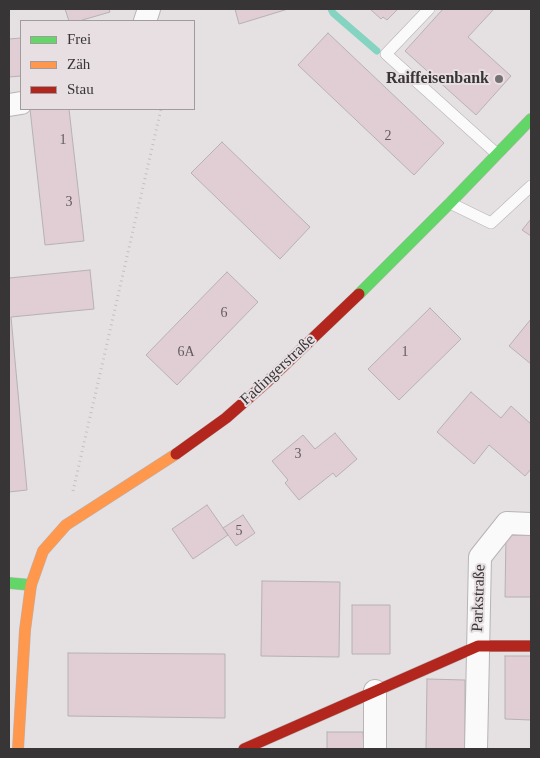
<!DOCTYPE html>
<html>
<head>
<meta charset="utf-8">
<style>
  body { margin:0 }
  #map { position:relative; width:540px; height:758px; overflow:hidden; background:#e5e1e2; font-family:Georgia,serif }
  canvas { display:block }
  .frame { position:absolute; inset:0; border:10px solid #383536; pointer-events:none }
  .legend { position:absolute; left:20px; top:20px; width:175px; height:90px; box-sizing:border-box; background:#e7dfe1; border:1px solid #a19b9d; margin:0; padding:6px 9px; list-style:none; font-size:15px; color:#383536 }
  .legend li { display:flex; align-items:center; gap:10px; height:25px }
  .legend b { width:25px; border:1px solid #a19b9d }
</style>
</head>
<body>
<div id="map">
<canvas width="540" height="758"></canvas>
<div class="frame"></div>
<ul class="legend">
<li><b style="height:6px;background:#63d668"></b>Frei</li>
<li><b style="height:6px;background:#ff974d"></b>Zäh</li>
<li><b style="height:6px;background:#b3261e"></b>Stau</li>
</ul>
</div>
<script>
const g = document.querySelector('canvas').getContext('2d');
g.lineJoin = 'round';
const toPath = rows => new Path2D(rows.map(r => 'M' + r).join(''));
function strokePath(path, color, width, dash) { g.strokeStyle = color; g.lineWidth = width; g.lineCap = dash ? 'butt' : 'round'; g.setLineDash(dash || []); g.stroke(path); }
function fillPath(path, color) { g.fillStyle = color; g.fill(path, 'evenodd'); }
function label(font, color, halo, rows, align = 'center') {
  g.font = font + ' Georgia,serif'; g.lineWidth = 4; g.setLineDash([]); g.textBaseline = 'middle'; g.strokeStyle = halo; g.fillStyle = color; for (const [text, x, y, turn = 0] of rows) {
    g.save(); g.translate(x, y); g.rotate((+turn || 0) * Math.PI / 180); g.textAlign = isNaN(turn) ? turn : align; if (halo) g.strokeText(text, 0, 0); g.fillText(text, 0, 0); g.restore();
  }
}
strokePath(toPath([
  [331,9,333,13,377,51]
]), '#84d4c1', 7);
const building = toPath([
  [65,9,109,9,110,12,79,21,69,21,65,9],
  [235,9,288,9,239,24,235,9],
  [370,9,398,9,387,20,383,17,381,19,370,9],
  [443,9,494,9,468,37,511,76,476,115,405,51,443,9],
  [328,33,444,143,414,175,298,65,328,33],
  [21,38,21,76,9,77,9,39,21,38],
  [30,109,69,109,84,241,45,245,30,109],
  [222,142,310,227,280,259,191,173,222,142],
  [531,219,531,236,522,230,531,219],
  [90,270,94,309,11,317,27,490,9,492,9,278,90,270],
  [227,272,258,302,177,385,146,355,227,272],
  [430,308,461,339,399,400,368,369,430,308],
  [531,319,531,364,509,346,531,319],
  [471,392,501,418,511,406,531,424,531,469,525,476,489,445,474,464,437,432,471,392],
  [335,433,357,459,336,477,333,473,299,500,285,483,288,480,272,461,303,435,315,449,335,433],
  [207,505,228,535,193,559,172,529,207,505],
  [243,515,255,533,236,546,223,528,243,515],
  [506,535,531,535,531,597,505,597,506,535],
  [262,581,340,582,339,657,261,656,262,581],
  [352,605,390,605,390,654,352,654,352,605],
  [68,653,225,654,225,718,68,716,68,653],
  [505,656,531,656,531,720,505,719,505,656],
  [427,679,465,680,465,749,426,749,427,679],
  [327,732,363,732,364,749,327,749,327,732]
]);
fillPath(building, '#e1cdd4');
strokePath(building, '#b5b2b2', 1);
const lane = toPath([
  [429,9,386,54,497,154],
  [450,203,491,223,531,186]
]);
const street = toPath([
  [145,21,149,9],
  [9,105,21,103],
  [375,691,375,749],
  [476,749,480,557,507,523,531,524]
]);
const fast = toPath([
  [359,294,450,203,531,119],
  [9,583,31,585]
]);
const slow = toPath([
  [18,749,25,630,31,585,43,551,66,525,176,454]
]);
const jam = toPath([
  [176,454,226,418,268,381,359,294],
  [244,749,478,646,531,646]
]);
strokePath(lane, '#b7b4b4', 12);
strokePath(street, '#b7b4b4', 24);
strokePath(fast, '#b7b4b4', 12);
strokePath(slow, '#b7b4b4', 12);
strokePath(jam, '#b7b4b4', 12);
strokePath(toPath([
  [73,491,161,109]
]), '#c1c1c1', 3, [1, 4]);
strokePath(lane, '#fbfafb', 11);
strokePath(street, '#fbfafb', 22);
strokePath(fast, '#63d668', 11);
strokePath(slow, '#ff974d', 11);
strokePath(jam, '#b3261e', 11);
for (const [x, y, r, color] of [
  [499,79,5,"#757172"]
]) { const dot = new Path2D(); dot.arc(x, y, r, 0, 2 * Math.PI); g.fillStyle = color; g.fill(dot); strokePath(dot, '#e7dfe1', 2); }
label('14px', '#625b5e', null, [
  ["2",388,136],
  ["1",63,140],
  ["3",69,202],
  ["6",224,313],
  ["6A",186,352],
  ["1",405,352],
  ["3",298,454],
  ["5",239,531]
]);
label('bold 16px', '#383536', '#e7dfe1', [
  ["Raiffeisenbank",489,79]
], 'right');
label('16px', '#383536', '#e7dfe1', [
  ["Fadingerstraße",278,370,-43],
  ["Parkstraße",479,598,-88]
]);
</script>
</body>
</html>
